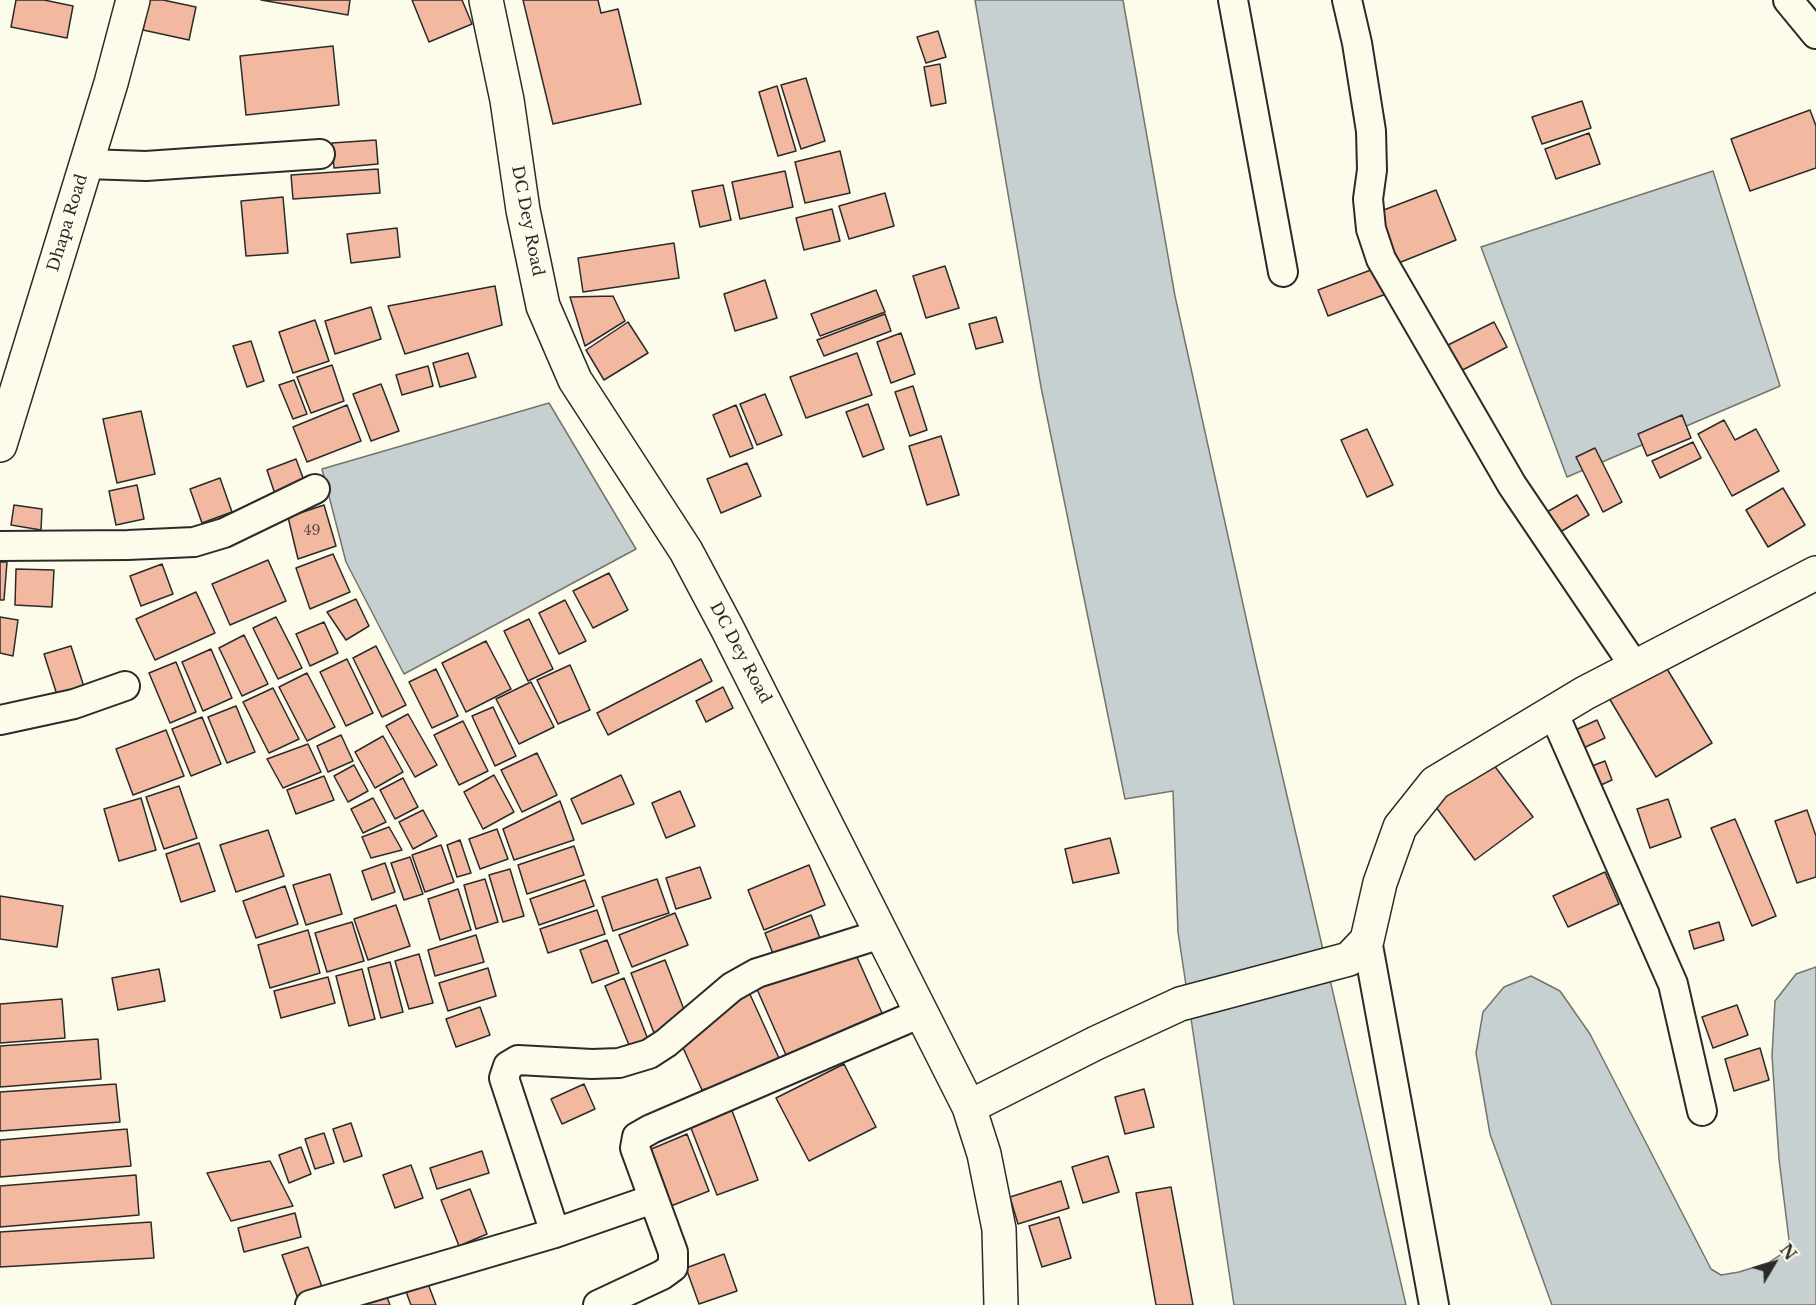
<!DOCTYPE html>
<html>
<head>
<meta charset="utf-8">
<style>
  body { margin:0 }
  #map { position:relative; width:1816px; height:1305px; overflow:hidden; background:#fdfbea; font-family:"Libre Baskerville",serif }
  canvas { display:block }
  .north { position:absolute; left:1744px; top:1233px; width:60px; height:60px; -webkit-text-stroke:4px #fdfbea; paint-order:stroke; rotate:52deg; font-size:16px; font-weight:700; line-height:24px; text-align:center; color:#2b2b2b }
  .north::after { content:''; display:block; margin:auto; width:21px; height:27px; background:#2b2b2b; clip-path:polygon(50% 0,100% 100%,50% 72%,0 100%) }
</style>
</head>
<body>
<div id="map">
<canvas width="1816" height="1305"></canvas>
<div class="north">N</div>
</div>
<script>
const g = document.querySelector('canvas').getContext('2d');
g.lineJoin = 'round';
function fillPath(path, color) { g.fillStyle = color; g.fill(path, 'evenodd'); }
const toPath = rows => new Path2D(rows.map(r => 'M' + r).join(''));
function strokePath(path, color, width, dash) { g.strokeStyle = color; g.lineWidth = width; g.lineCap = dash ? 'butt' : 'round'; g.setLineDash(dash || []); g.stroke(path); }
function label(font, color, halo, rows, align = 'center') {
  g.font = font + ' "Libre Baskerville",serif'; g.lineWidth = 4.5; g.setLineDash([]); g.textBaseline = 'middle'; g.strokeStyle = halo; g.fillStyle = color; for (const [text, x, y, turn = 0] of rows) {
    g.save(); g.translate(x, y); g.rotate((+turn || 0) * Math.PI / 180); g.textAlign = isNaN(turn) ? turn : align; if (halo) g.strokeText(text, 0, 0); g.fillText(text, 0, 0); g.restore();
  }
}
const water = toPath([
  [975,0,1123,0,1175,296,1256,663,1406,1305,1234,1305,1178,932,1173,791,1125,799,1041,387,975,0],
  [1713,171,1780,386,1567,477,1481,247,1713,171],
  [549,403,636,549,404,674,346,562,322,469,549,403],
  [1816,967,1816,1305,1552,1305,1490,1134,1476,1053,1483,1012,1504,987,1531,976,1560,991,1590,1034,1711,1269,1721,1275,1739,1272,1768,1263,1783,1253,1789,1240,1779,1159,1772,1056,1775,1001,1796,974,1816,967]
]);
fillPath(water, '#c7d0d0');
strokePath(water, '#74746e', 1.5);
const building = toPath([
  [16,0,44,0,73,6,67,38,11,27,16,0],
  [149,0,163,0,196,7,189,40,143,30,149,0],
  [261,0,350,0,348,15,261,0],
  [412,0,462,0,472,24,429,42,412,0],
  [523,0,598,0,601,13,618,9,641,104,553,124,523,0],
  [938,31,946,57,926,63,917,37,938,31],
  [333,46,339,105,246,115,240,56,333,46],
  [940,64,946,103,931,106,924,67,940,64],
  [806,78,825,141,801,149,781,85,806,78],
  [777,86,796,151,778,156,759,92,777,86],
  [1582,101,1591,128,1542,144,1532,117,1582,101],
  [1810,110,1816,126,1816,168,1750,191,1731,139,1810,110],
  [1589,133,1600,164,1556,179,1545,149,1589,133],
  [376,140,378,164,334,168,332,143,376,140],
  [840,151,850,193,805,203,795,162,840,151],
  [378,169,380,193,293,199,291,175,378,169],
  [785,171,793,207,740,219,732,182,785,171],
  [723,185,731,220,700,227,692,191,723,185],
  [1436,190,1456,240,1396,264,1376,213,1436,190],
  [885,193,894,226,849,239,839,206,885,193],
  [283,197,288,253,246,256,241,201,283,197],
  [832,209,840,241,804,250,796,218,832,209],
  [397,228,400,257,351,263,347,234,397,228],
  [674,243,679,278,583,292,578,258,674,243],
  [945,266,959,308,926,318,913,276,945,266],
  [1376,268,1386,294,1328,316,1318,290,1376,268],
  [765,280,777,318,735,331,724,294,765,280],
  [495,286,502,325,405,354,388,306,495,286],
  [876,290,885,312,820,336,811,314,876,290],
  [613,296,625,321,585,346,570,297,613,296],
  [371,307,381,339,335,354,325,321,371,307],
  [885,314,891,331,824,356,817,340,885,314],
  [996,317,1003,342,976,349,969,324,996,317],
  [315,320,329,361,293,373,279,332,315,320],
  [628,322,648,353,604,380,586,350,628,322],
  [1494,322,1507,347,1453,375,1440,349,1494,322],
  [901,333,915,374,891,383,877,342,901,333],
  [251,341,264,381,247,387,233,346,251,341],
  [468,353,476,377,440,387,433,363,468,353],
  [857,353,872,395,806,418,790,377,857,353],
  [332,365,344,401,311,413,297,377,332,365],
  [428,366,433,386,402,395,396,375,428,366],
  [294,380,307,414,293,419,279,385,294,380],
  [381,384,399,431,371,441,353,394,381,384],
  [913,386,927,430,910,436,895,392,913,386],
  [765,394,782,435,757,445,740,404,765,394],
  [868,404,884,449,863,457,846,412,868,404],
  [347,405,361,441,307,462,293,427,347,405],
  [736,405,753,448,730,457,713,415,736,405],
  [141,411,155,474,117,483,103,419,141,411],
  [1682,415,1691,438,1647,456,1638,434,1682,415],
  [1724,420,1735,440,1756,429,1779,471,1732,496,1698,434,1724,420],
  [1367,429,1393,485,1367,497,1341,440,1367,429],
  [941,436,959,495,927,505,909,446,941,436],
  [1693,442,1701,458,1660,478,1652,461,1693,442],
  [1595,448,1622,502,1603,512,1576,457,1595,448],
  [296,459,306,486,276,497,267,470,296,459],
  [747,463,761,496,721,513,707,479,747,463],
  [220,478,232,512,202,523,190,489,220,478],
  [137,485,144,519,116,525,109,491,137,485],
  [1783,488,1805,525,1768,547,1746,510,1783,488],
  [1577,495,1589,515,1550,538,1538,517,1577,495],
  [14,505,42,509,41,530,11,525,14,505],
  [324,505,336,546,298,559,288,517,324,505],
  [333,554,350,592,310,609,296,568,333,554],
  [268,560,286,601,230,625,212,584,268,560],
  [0,562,7,562,4,600,0,600,0,562],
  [162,564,173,594,141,606,130,576,162,564],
  [16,569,54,570,52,607,15,605,16,569],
  [609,573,628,610,593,628,573,591,609,573],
  [196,592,215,633,155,660,136,619,196,592],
  [356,599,369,626,346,640,327,612,356,599],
  [565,600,586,641,559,654,539,613,565,600],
  [0,617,18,620,13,656,0,653,0,617],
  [276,617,302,668,278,679,253,628,276,617],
  [529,619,553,669,528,681,504,631,529,619],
  [324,622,338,653,310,666,296,634,324,622],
  [244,635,268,684,242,696,219,648,244,635],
  [486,641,511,689,466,712,442,663,486,641],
  [71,646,85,690,58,698,44,654,71,646],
  [376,646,406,705,382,717,353,658,376,646],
  [211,649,232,698,203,711,182,662,211,649],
  [347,659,373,713,346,726,320,672,347,659],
  [701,659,712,681,608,735,597,713,701,659],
  [176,662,196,712,170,723,149,673,176,662],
  [1664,664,1712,743,1656,777,1609,698,1664,664],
  [570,665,590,710,558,724,537,680,570,665],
  [436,669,458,716,432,728,409,682,436,669],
  [307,673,335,727,307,741,279,687,307,673],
  [531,682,554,727,519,744,496,699,531,682],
  [723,687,733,708,706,722,696,701,723,687],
  [273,688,299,739,269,753,243,702,273,688],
  [236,706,255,752,227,763,208,717,236,706],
  [493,707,516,756,495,766,472,716,493,707],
  [408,714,437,765,415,777,386,726,408,714],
  [202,717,221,764,191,776,172,729,202,717],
  [1597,720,1605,738,1579,750,1571,732,1597,720],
  [463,721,488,771,459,785,434,735,463,721],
  [166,730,184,776,133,795,116,749,166,730],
  [341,735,353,761,328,772,317,746,341,735],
  [383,736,403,772,375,788,355,752,383,736],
  [308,744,321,772,283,788,267,759,308,744],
  [537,753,557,795,522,812,501,770,537,753],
  [1490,760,1533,817,1475,860,1433,803,1490,760],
  [1605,761,1612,780,1592,789,1584,769,1605,761],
  [354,765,368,791,348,802,334,776,354,765],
  [494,775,514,812,483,829,464,792,494,775],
  [621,775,634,804,582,824,571,799,621,775],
  [324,776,334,800,296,814,287,790,324,776],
  [403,778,418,807,395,819,380,790,403,778],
  [179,786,197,838,164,849,146,797,179,786],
  [680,791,695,826,666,838,652,803,680,791],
  [141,798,156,850,119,861,104,809,141,798],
  [373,798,386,822,363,833,351,809,373,798],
  [1668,799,1681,837,1650,848,1637,809,1668,799],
  [560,801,574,840,514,860,503,829,560,801],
  [423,810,437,836,413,849,399,822,423,810],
  [1807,810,1816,836,1816,877,1797,883,1775,821,1807,810],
  [1735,819,1776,916,1752,926,1711,828,1735,819],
  [389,827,402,850,371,858,362,837,389,827],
  [497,829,508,859,480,869,469,839,497,829],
  [268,830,284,876,236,892,220,845,268,830],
  [1110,838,1119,873,1073,883,1065,849,1110,838],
  [460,840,471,873,457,877,447,845,460,840],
  [199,843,215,891,181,902,166,854,199,843],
  [441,845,454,882,425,892,412,855,441,845],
  [574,846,584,875,527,894,518,865,574,846],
  [410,857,423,894,404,900,391,863,410,857],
  [385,863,395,892,372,900,362,871,385,863],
  [809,865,825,905,764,930,748,890,809,865],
  [700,867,711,898,676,909,666,878,700,867],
  [510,869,524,916,503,922,489,875,510,869],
  [1605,872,1619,904,1568,927,1553,896,1605,872],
  [330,874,342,914,306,925,293,885,330,874],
  [485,879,498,922,476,929,464,885,485,879],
  [657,879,669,913,613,931,602,897,657,879],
  [585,880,594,906,539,925,530,899,585,880],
  [285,886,298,924,256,938,243,901,285,886],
  [458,889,471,930,440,940,428,899,458,889],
  [0,896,63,906,57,947,0,939,0,896],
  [396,905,410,946,368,960,354,919,396,905],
  [597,910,605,934,548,953,540,929,597,910],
  [675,913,688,945,632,967,619,935,675,913],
  [811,915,823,946,777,964,765,933,811,915],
  [352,922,364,961,327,972,315,933,352,922],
  [1719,922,1724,940,1694,949,1689,931,1719,922],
  [308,930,320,973,270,988,258,945,308,930],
  [476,935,484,962,435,976,428,950,476,935],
  [607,940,619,973,592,983,580,950,607,940],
  [852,946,882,1013,786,1055,756,987,852,946],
  [419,954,433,1003,409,1009,395,961,419,954],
  [665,960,688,1020,654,1033,631,973,665,960],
  [390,962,403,1012,381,1018,368,968,390,962],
  [488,968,496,996,448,1011,439,983,488,968],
  [159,969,165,1001,118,1010,112,978,159,969],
  [362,969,375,1019,349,1026,336,976,362,969],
  [328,977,335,1003,281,1018,274,991,328,977],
  [624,978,649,1042,631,1050,605,986,624,978],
  [748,990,783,1067,702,1090,680,1041,748,990],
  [62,999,65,1038,0,1043,0,1004,62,999],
  [1737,1005,1748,1035,1713,1048,1702,1017,1737,1005],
  [480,1007,490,1035,456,1047,446,1019,480,1007],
  [98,1039,101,1079,0,1087,0,1046,98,1039],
  [1760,1048,1769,1080,1734,1091,1725,1059,1760,1048],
  [844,1064,876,1127,809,1161,776,1098,844,1064],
  [116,1084,120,1122,0,1131,0,1092,116,1084],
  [584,1084,595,1109,562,1124,551,1099,584,1084],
  [1144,1089,1154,1127,1125,1134,1115,1097,1144,1089],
  [731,1108,758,1180,717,1195,689,1123,731,1108],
  [351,1123,362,1156,344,1162,333,1129,351,1123],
  [127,1129,131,1166,0,1177,0,1140,127,1129],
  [324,1133,334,1163,315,1169,305,1139,324,1133],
  [687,1134,709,1191,671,1206,649,1150,687,1134],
  [301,1147,311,1174,289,1183,279,1155,301,1147],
  [482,1151,489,1173,437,1189,430,1168,482,1151],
  [1108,1156,1119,1192,1083,1203,1072,1167,1108,1156],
  [270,1161,293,1206,231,1221,207,1173,270,1161],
  [411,1165,423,1198,395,1208,383,1175,411,1165],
  [136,1175,139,1215,0,1227,0,1186,136,1175],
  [1061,1181,1069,1208,1018,1224,1010,1197,1061,1181],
  [1171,1187,1193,1305,1156,1305,1136,1193,1171,1187],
  [470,1189,487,1234,459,1246,441,1200,470,1189],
  [295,1213,301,1237,244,1252,238,1228,295,1213],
  [1059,1217,1071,1258,1042,1267,1029,1226,1059,1217],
  [151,1222,154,1258,0,1267,0,1232,151,1222],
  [308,1247,323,1290,298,1299,282,1255,308,1247],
  [724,1254,737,1291,699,1304,686,1268,724,1254],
  [427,1281,436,1305,411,1305,405,1289,427,1281],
  [385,1292,390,1305,361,1305,360,1301,385,1292]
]);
fillPath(building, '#f2b8a0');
strokePath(building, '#2b2b2b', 1.5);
const minor = toPath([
  [1233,0,1283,272],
  [1347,0,1357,43,1371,131,1372,170,1368,199,1371,229,1381,259,1512,485,1635,667],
  [1788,0,1816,34],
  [86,164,146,166,320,154],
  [0,546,128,545,194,542,224,533,315,489],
  [1553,712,1673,984,1702,1111],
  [0,720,74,704,125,686],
  [1367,940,1434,1305],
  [555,1233,504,1078,508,1066,518,1060,592,1064,619,1063,649,1054,666,1043,732,987,757,973,881,934],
  [310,1305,555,1233,653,1199],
  [598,1305,662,1275,673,1267,673,1252,635,1148,637,1137,651,1129,921,1013]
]);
const tertiary = toPath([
  [486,0,507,100,523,210,543,306,575,380,686,551,727,628,969,1107,984,1154,999,1229,1001,1305],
  [0,445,111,83,133,0],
  [969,1107,1096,1043,1180,1004,1349,959,1367,940,1380,883,1400,827,1435,783,1585,693,1816,573]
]);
strokePath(minor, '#2b2b2b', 32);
strokePath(tertiary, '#2b2b2b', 36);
strokePath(minor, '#fdfbea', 28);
strokePath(tertiary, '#fdfbea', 33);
label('14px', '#5d4e48', null, [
  ["49",312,531]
]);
label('16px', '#2b2b2b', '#fdfbea', [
  ["DC Dey Road",527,221,79],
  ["Dhapa Road",68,223,-73],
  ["DC Dey Road",740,653,62]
]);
</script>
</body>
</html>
